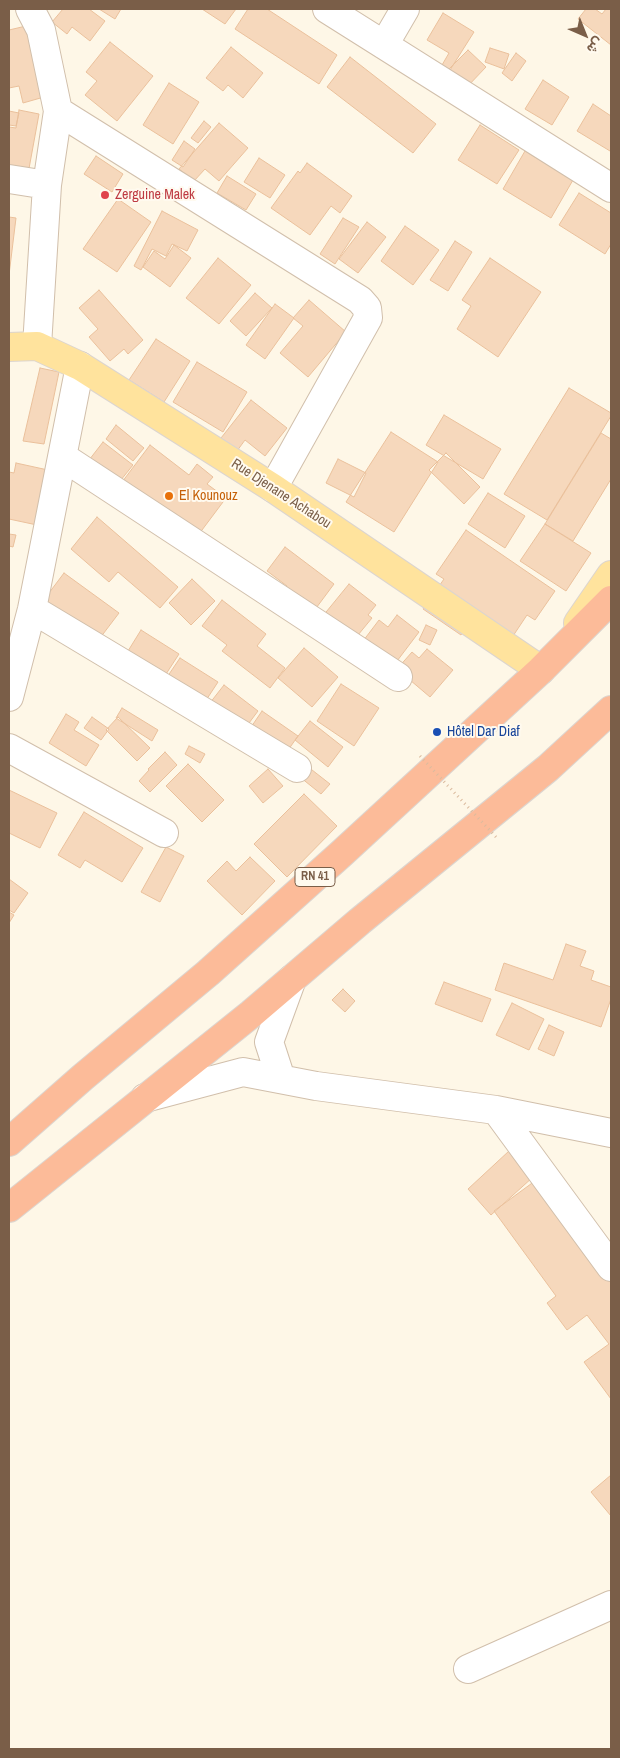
<!DOCTYPE html>
<html>
<head>
<meta charset="utf-8">
<style>
  body { margin:0 }
  #map { position:relative; width:620px; height:1758px; overflow:hidden; background:#fef7e7; font-family:"Archivo Narrow",Vazirmatn,sans-serif }
  canvas { display:block }
  .frame { position:absolute; inset:0; border:10px solid #7a5e48; pointer-events:none }
  .north { position:absolute; left:560px; top:10px; width:50px; height:50px; -webkit-text-stroke:4px #fffaef; paint-order:stroke; rotate:136deg; font-size:14px; font-weight:700; line-height:20px; text-align:center; color:#7a5e48 }
  .north::after { content:''; display:block; margin:auto; width:18px; height:22px; background:#7a5e48; clip-path:polygon(50% 0,100% 100%,50% 72%,0 100%) }
</style>
</head>
<body>
<div id="map">
<canvas width="620" height="1758"></canvas>
<div class="frame"></div>
<div class="north">ش</div>
</div>
<script>
const g = document.querySelector('canvas').getContext('2d');
g.lineJoin = 'round';
function fillPath(path, color) { g.fillStyle = color; g.fill(path, 'evenodd'); }
const toPath = rows => new Path2D(rows.map(r => 'M' + r).join(''));
function strokePath(path, color, width, dash) { g.strokeStyle = color; g.lineWidth = width; g.lineCap = dash ? 'butt' : 'round'; g.setLineDash(dash || []); g.stroke(path); }
function label(font, color, halo, rows, align = 'center') {
  g.font = font + ' "Archivo Narrow",sans-serif'; g.lineWidth = 4; g.setLineDash([]); g.textBaseline = 'middle'; g.strokeStyle = halo; g.fillStyle = color; for (const [text, x, y, turn = 0] of rows) {
    g.save(); g.translate(x, y); g.rotate((+turn || 0) * Math.PI / 180); g.textAlign = isNaN(turn) ? turn : align; if (halo) g.strokeText(text, 0, 0); g.fillText(text, 0, 0); g.restore();
  }
}
const building = toPath([
  [63,9,89,9,105,21,90,41,72,27,67,34,52,22,63,9],
  [99,9,121,9,115,19,99,9],
  [202,9,236,9,225,24,202,9],
  [248,9,267,9,337,55,319,84,235,29,248,9],
  [586,9,595,9,602,14,606,9,611,9,611,45,578,19,586,9],
  [443,13,474,32,450,70,442,65,449,53,427,40,443,13],
  [26,26,44,97,23,103,19,86,9,88,9,30,26,26],
  [110,42,153,76,117,121,85,95,97,81,86,72,110,42],
  [231,47,263,73,243,98,228,85,223,91,206,78,231,47],
  [490,48,509,54,504,69,485,62,490,48],
  [468,50,486,67,466,88,448,70,468,50],
  [516,53,526,61,512,81,502,73,516,53],
  [350,57,436,124,413,153,327,87,350,57],
  [543,80,569,97,552,125,525,109,543,80],
  [169,83,199,102,173,144,143,125,169,83],
  [593,104,611,116,611,149,610,151,577,131,593,104],
  [19,110,39,114,28,174,9,171,9,127,16,128,19,110],
  [9,111,19,113,16,126,9,125,9,111],
  [204,121,211,127,198,143,191,138,204,121],
  [219,123,248,148,219,181,205,169,194,181,179,169,219,123],
  [480,125,519,150,497,184,458,160,480,125],
  [184,141,195,149,183,167,172,160,184,141],
  [525,151,573,180,551,218,503,189,525,151],
  [96,156,123,174,112,192,84,174,96,156],
  [259,158,285,175,270,198,244,182,259,158],
  [307,163,352,196,340,213,331,206,310,235,271,208,298,171,300,173,307,163],
  [227,176,256,194,246,210,217,193,227,176],
  [579,193,611,213,611,244,605,254,559,225,579,193],
  [118,199,151,222,117,272,83,249,118,199],
  [162,211,198,230,187,251,172,244,166,256,152,249,141,270,134,266,162,211],
  [9,217,16,218,9,275,9,217],
  [343,218,359,227,335,264,320,254,343,218],
  [367,222,386,237,358,273,339,259,367,222],
  [405,226,439,250,413,285,381,261,405,226],
  [455,241,472,252,448,291,430,280,455,241],
  [174,245,191,258,170,287,143,267,154,251,165,259,174,245],
  [218,258,251,285,219,324,186,298,218,258],
  [490,258,541,292,498,357,457,329,471,306,462,300,490,258],
  [99,290,143,340,128,354,124,349,110,361,89,337,98,329,79,308,99,290],
  [255,293,272,308,246,336,230,321,255,293],
  [309,300,346,332,308,377,280,353,303,326,293,318,309,300],
  [275,304,294,318,265,359,246,345,275,304],
  [156,339,190,361,164,402,129,380,156,339],
  [197,362,247,392,223,432,173,402,197,362],
  [40,368,59,372,44,444,23,441,40,368],
  [569,388,611,413,611,416,547,520,504,494,569,388],
  [251,400,287,428,265,456,245,440,237,451,221,438,251,400],
  [444,415,501,449,483,479,426,445,444,415],
  [116,425,144,448,133,461,106,439,116,425],
  [391,432,438,462,394,532,346,502,391,432],
  [601,433,611,439,611,479,573,541,545,524,601,433],
  [103,442,133,465,108,496,79,473,103,442],
  [150,445,189,475,197,464,213,477,207,484,226,498,187,550,113,494,150,445],
  [446,453,480,487,464,504,429,470,446,453],
  [338,459,366,473,354,497,326,483,338,459],
  [16,463,48,470,37,525,9,519,9,472,14,473,16,463],
  [488,493,525,516,505,548,468,524,488,493],
  [97,517,178,587,160,608,118,572,109,582,71,549,97,517],
  [545,524,591,553,566,591,520,561,545,524],
  [466,530,555,591,535,620,527,615,503,651,467,626,461,635,423,609,444,579,436,574,466,530],
  [9,534,16,535,13,547,9,546,9,534],
  [285,547,334,584,302,627,272,605,287,586,267,571,285,547],
  [64,573,119,613,97,642,40,605,64,573],
  [192,579,215,601,191,625,169,603,192,579],
  [349,584,376,605,368,615,372,618,344,652,313,628,349,584],
  [222,600,266,634,257,646,285,668,270,688,222,651,227,645,202,626,222,600],
  [397,615,419,632,391,669,360,645,379,620,388,627,397,615],
  [426,625,437,630,430,645,419,640,426,625],
  [141,630,179,654,157,688,128,651,141,630],
  [304,648,338,677,312,707,278,678,304,648],
  [427,649,453,670,430,697,397,669,412,652,419,658,427,649],
  [180,658,218,682,199,711,161,686,180,658],
  [341,684,379,708,354,746,317,721,341,684],
  [224,685,258,711,240,735,206,708,224,685],
  [122,708,158,730,152,741,116,718,122,708],
  [262,711,298,736,286,753,241,742,262,711],
  [66,714,79,722,74,730,99,745,86,766,49,743,66,714],
  [92,717,109,729,101,740,84,728,92,717],
  [118,717,150,748,137,761,106,730,118,717],
  [310,721,343,747,328,767,295,740,310,721],
  [189,746,205,754,200,763,185,754,189,746],
  [165,752,177,765,150,792,139,781,149,770,148,769,165,752],
  [298,759,330,784,321,794,290,769,298,759],
  [188,764,224,800,202,822,166,786,188,764],
  [268,769,283,786,263,803,249,786,268,769],
  [9,790,57,813,40,848,9,833,9,790],
  [304,794,337,826,287,877,254,844,304,794],
  [84,812,143,848,122,882,85,860,80,868,58,855,84,812],
  [166,847,184,856,160,902,141,892,166,847],
  [250,857,275,881,242,915,207,881,227,861,236,871,250,857],
  [9,879,28,893,14,913,9,910,9,879],
  [9,912,14,915,9,923,9,912],
  [566,944,586,951,580,966,594,971,591,980,611,987,611,999,601,1027,495,990,504,963,553,980,566,944],
  [444,982,491,999,482,1022,435,1004,444,982],
  [343,989,355,1001,345,1012,332,1000,343,989],
  [512,1003,544,1019,529,1050,496,1035,512,1003],
  [549,1025,564,1032,554,1056,538,1049,549,1025],
  [509,1151,533,1177,491,1215,468,1189,509,1151],
  [539,1178,611,1276,611,1399,584,1362,609,1344,587,1315,567,1330,547,1303,556,1296,494,1211,539,1178],
  [611,1475,611,1516,591,1492,611,1475]
]);
fillPath(building, '#f6d8bc');
strokePath(building, '#eac09b', 1);
const minor = toPath([
  [30,9,41,30,58,111,47,185,37,346],
  [327,9,611,188],
  [384,45,405,9],
  [58,111,360,300,367,308,368,318,273,488],
  [9,179,47,185],
  [63,457,398,677],
  [32,609,297,768],
  [9,697,32,609,80,366],
  [9,748,164,833],
  [281,1079,269,1042,292,979],
  [145,1098,243,1072,316,1086,496,1110,611,1133],
  [496,1110,611,1267],
  [468,1669,611,1605]
]);
const major = toPath([
  [9,347,37,346,80,366,273,488,541,670],
  [578,623,611,575]
]);
const highway = toPath([
  [9,1142,83,1077,208,973,341,854,541,670,611,600],
  [9,1208,251,1014,360,921,548,768,611,710]
]);
strokePath(minor, '#d1bfab', 30);
strokePath(major, '#dcd5cf', 30);
strokePath(highway, '#dcd5cf', 30);
strokePath(minor, '#fff', 28);
strokePath(major, '#ffe39d', 28);
strokePath(highway, '#fcbb99', 28);
strokePath(toPath([
  [420,756,497,838]
]), '#dbbb9e', 3, [1, 4]);
for (const [x, y, r, color] of [
  [105,195,5,"#e0444e"],
  [169,496,5,"#e8710a"],
  [437,732,5,"#1a4fb4"]
]) { const dot = new Path2D(); dot.arc(x, y, r, 0, 2 * Math.PI); g.fillStyle = color; g.fill(dot); strokePath(dot, '#fffaef', 2); }
for (const [x, y, w] of [
  [315,877,40]
]) { const box = new Path2D(); box.roundRect(x - w / 2, y - 9.5, w, 19, 4); g.fillStyle = '#fffaef'; g.fill(box); strokePath(box, '#7a5e48', 1); }
label('bold 12px', '#7a5e48', null, [
  ["RN 41",315,877]
]);
label('14px', '#be3a42', '#fffaef', [
  ["Zerguine Malek",115,195]
], 'left');
label('14px', '#7a5e48', '#fffaef', [
  ["Rue Djenane Achabou",281,494,33]
]);
label('14px', '#c56008', '#fffaef', [
  ["El Kounouz",179,496]
], 'left');
label('14px', '#164399', '#fffaef', [
  ["Hôtel Dar Diaf",447,732]
], 'left');
</script>
</body>
</html>
